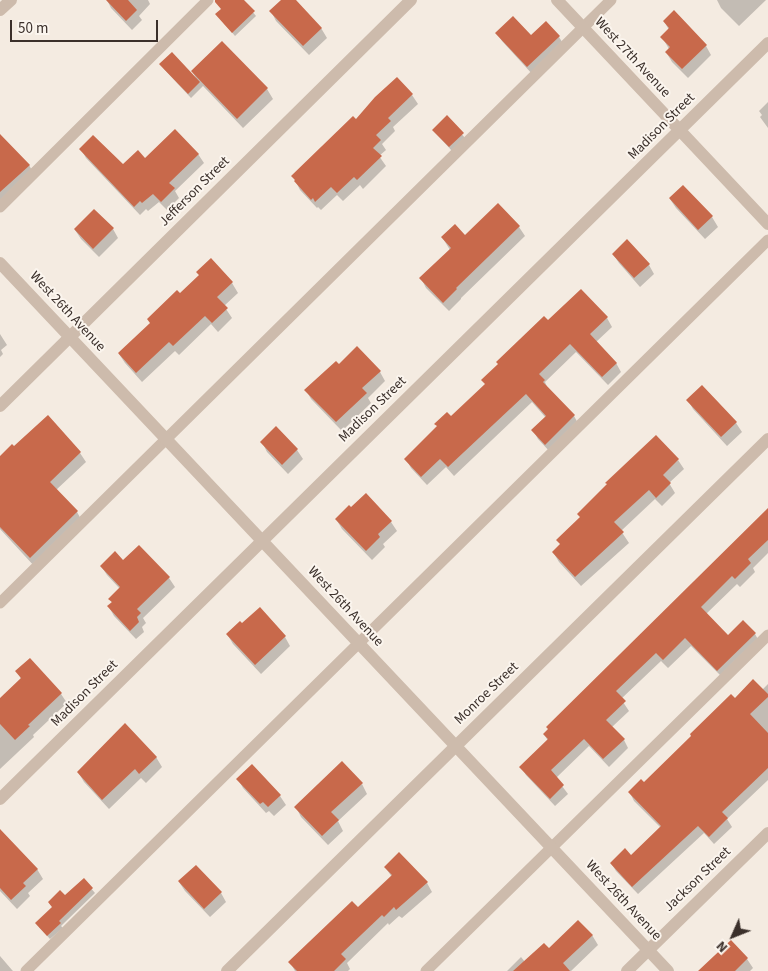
<!DOCTYPE html>
<html>
<head>
<meta charset="utf-8">
<style>
  body { margin:0 }
  #map { position:relative; width:768px; height:971px; overflow:hidden; background:#f4ebe1; font-family:"Source Sans 3",sans-serif }
  canvas { display:block }
  .north { position:absolute; left:708px; top:911px; width:50px; height:50px; -webkit-text-stroke:4px #fbf5ee; paint-order:stroke; rotate:226deg; font-size:14px; font-weight:700; line-height:20px; text-align:center; color:#3b302b }
  .north::after { content:''; display:block; margin:auto; width:18px; height:22px; background:#3b302b; clip-path:polygon(50% 0,100% 100%,50% 72%,0 100%) }
  .scale { position:absolute; left:10px; top:20px; width:148px; height:22px; box-sizing:border-box; border:2px solid #3b302b; border-top:0; padding-left:6px; font-size:15px; line-height:18px; white-space:nowrap; color:#3b302b; -webkit-text-stroke:4px #fbf5ee; paint-order:stroke }
</style>
</head>
<body>
<div id="map">
<canvas width="768" height="971"></canvas>
<div class="north">N</div>
<div class="scale">50 m</div>
</div>
<script>
const g = document.querySelector('canvas').getContext('2d');
g.lineJoin = 'round';
function fillPath(path, color) { g.fillStyle = color; g.fill(path, 'evenodd'); }
const toPath = rows => new Path2D(rows.map(r => 'M' + r).join(''));
function strokePath(path, color, width, dash) { g.strokeStyle = color; g.lineWidth = width; g.lineCap = dash ? 'butt' : 'round'; g.setLineDash(dash || []); g.stroke(path); }
function label(font, color, halo, rows, align = 'center') {
  g.font = font + ' "Source Sans 3",sans-serif'; g.lineWidth = 4; g.setLineDash([]); g.textBaseline = 'middle'; g.strokeStyle = halo; g.fillStyle = color; for (const [text, x, y, turn = 0] of rows) {
    g.save(); g.translate(x, y); g.rotate((+turn || 0) * Math.PI / 180); g.textAlign = isNaN(turn) ? turn : align; if (halo) g.strokeText(text, 0, 0); g.fillText(text, 0, 0); g.restore();
  }
}
fillPath(toPath([
  [107,0,148,0,150,4,139,16,142,20,132,30,111,8],
  [228,0,243,0,256,16,235,36,217,15],
  [282,0,294,0,321,28,327,38,309,55,276,21,271,11],
  [717,0,766,0,739,26,721,8],
  [664,21,706,46,711,55,688,78,672,62,666,52,669,49,662,37,669,30],
  [546,23,559,37,564,45,533,75,502,41,497,33,531,37],
  [222,43,267,89,273,99,243,128,203,86,191,98,163,68,196,78,192,71],
  [397,78,412,95,418,104,393,127,395,131,382,144,386,150,379,156,386,166,363,189,360,185,343,201,337,195,321,210,318,207,317,208,300,190,293,176,356,121],
  [768,102,768,128,760,117,762,115,759,111],
  [447,117,465,138,452,151,433,130],
  [0,135,29,165,34,174,0,203],
  [81,149,122,166,145,160,198,154,204,163,175,191,179,198,167,210,159,202,148,211,146,209,140,215,86,158],
  [683,186,712,217,718,227,705,239,676,208,670,199],
  [498,205,519,227,525,236,461,298,461,299,449,311,426,288,421,278,450,250,442,237,465,237],
  [113,229,118,238,99,257,81,239,75,230],
  [613,254,649,265,654,274,640,287,619,263],
  [211,260,232,283,238,293,224,306,232,318,218,332,211,324,179,355,175,351,142,382,125,363,119,354,200,276,197,272],
  [607,318,612,327,596,342,616,363,621,372,608,385,576,352,545,382,548,389,574,416,579,425,551,453,538,439,533,430,546,418,532,402,454,476,446,467,427,485,411,468,406,459,438,427,436,424,451,418,548,322],
  [0,334,7,345,1,350,3,354,0,357],
  [339,366,380,372,385,381,368,398,371,403,342,431,311,399,306,390],
  [688,400,736,423,742,432,727,446,693,409],
  [48,417,80,453,86,462,56,490,77,512,82,521,35,567,0,529,0,458,14,448],
  [276,428,297,450,303,459,288,474,267,452,262,442],
  [678,460,684,469,669,483,675,493,662,506,655,499,621,531,629,543,581,586,559,562,553,552],
  [768,510,768,553,753,568,755,572,740,587,737,584,706,614,728,636,743,622,755,634,760,643,723,678,691,646,668,668,661,661,621,699,629,711,612,727,624,740,628,748,609,767,589,746,556,778,568,794,555,806,526,775,521,767,548,741,544,734],
  [336,519,391,522,397,531,383,544,385,547,372,560,342,529],
  [123,562,169,578,175,587,143,618,146,623,142,627,144,632,136,639,114,616,109,607,112,603,110,599,120,589,107,575,101,566],
  [227,634,285,637,290,646,261,674,233,644],
  [29,660,61,694,67,703,33,735,34,737,0,769,0,700,21,679,17,671],
  [768,684,768,780,727,819,732,827,714,844,704,833,638,894,616,871,611,863,631,857,661,828,634,801,630,793,644,784,734,700,762,690],
  [156,757,162,767,146,783,141,778,109,809,84,782,78,772],
  [238,779,280,796,286,805,274,816,269,811,266,813,243,788],
  [362,784,367,794,338,821,343,831,328,845,301,817,296,807],
  [0,846,37,869,43,879,28,893,30,896,17,909,0,891],
  [399,854,427,883,432,892,402,918,399,916,389,925,388,923,347,963,350,969,348,971,295,971,290,962,358,909,392,877,385,867],
  [84,880,95,893,61,926,63,928,50,939,39,927,53,908,49,903,65,897],
  [179,882,221,893,226,902,210,917,185,891],
  [592,935,598,945,571,971,507,971,521,957,525,962,549,950],
  [731,941,747,959,753,968,750,971,704,971],
  [0,956,12,970,13,971,0,971]
]), '#0003');
fillPath(toPath([
  [106,0,128,0,137,10,126,21],
  [215,0,244,0,255,11,232,33,215,14,221,9,215,2],
  [281,0,296,0,322,28,303,46,269,11],
  [674,10,707,45,682,69,665,52,670,47,660,37,669,28,663,21],
  [513,16,531,35,546,21,560,36,527,67,495,33],
  [222,41,268,88,237,119,191,71],
  [172,52,200,82,188,94,159,64],
  [397,77,413,94,388,118,391,121,376,135,381,140,373,148,382,156,357,180,354,177,337,193,331,187,315,202,313,198,311,200,294,181,295,180,291,176,353,116,356,119,375,97],
  [447,115,464,133,449,147,432,130],
  [175,129,199,154,169,183,175,188,161,202,153,194,142,203,140,201,134,207,79,149,93,135,123,164,138,150,145,158],
  [0,134,30,165,0,192],
  [683,185,713,216,698,230,669,198],
  [498,203,520,226,456,288,457,289,443,303,419,278,451,248,441,237,455,224,465,235],
  [94,209,114,228,93,249,74,229],
  [627,239,650,264,634,278,612,254],
  [211,258,233,282,217,297,228,308,212,323,205,316,173,346,169,342,136,373,118,353,150,323,147,319,177,290,180,293,199,275,196,272],
  [581,289,608,317,590,334,617,363,602,377,570,344,539,374,545,380,543,382,575,415,545,445,531,430,546,416,526,394,448,467,440,459,421,477,404,459,437,426,434,424,447,412,451,416,485,384,481,380,498,364,496,362,544,316,548,320],
  [357,346,381,371,362,388,367,393,336,422,304,390,336,361,339,364],
  [702,385,737,422,721,437,686,400],
  [48,415,81,452,50,482,78,511,30,558,0,527,0,456,12,444,14,446],
  [276,426,298,449,282,465,260,442],
  [656,435,679,459,663,475,671,483,656,498,649,490,614,522,624,532,575,577,552,552,560,544,556,540,580,517,577,514,607,484,605,483],
  [366,493,392,521,378,534,380,537,366,551,335,519,349,505,351,507],
  [768,508,768,540,748,559,751,563,735,579,732,576,701,607,728,635,743,620,756,633,717,671,685,638,663,660,656,653,616,691,626,701,606,720,625,739,603,759,584,739,551,770,564,785,550,799,519,767,548,739,543,734,548,729,546,727],
  [139,545,170,577,137,609,141,613,137,617,139,622,130,631,107,606,112,602,108,599,120,587,100,566,115,551,123,560],
  [260,607,286,636,255,665,226,634,240,621,242,623],
  [30,658,62,693,28,725,30,726,15,740,0,724,0,698,21,678,15,671],
  [753,679,768,694,768,697,750,714,768,733,768,768,722,812,728,818,709,837,698,826,632,887,610,863,625,848,631,855,661,826,628,792,641,779,644,782,691,736,690,734,731,694,735,698],
  [125,723,157,757,139,774,135,769,102,800,77,772],
  [342,761,363,783,331,812,339,820,322,836,294,807],
  [252,764,281,795,268,807,263,802,260,804,236,779],
  [0,829,38,869,23,883,26,886,11,900,0,888],
  [399,852,428,882,396,910,394,907,384,917,382,915,341,954,346,959,334,971,297,971,288,962,352,901,358,907,392,875,384,867],
  [196,865,222,892,204,909,178,881],
  [84,878,93,888,59,921,61,923,47,936,35,923,52,907,48,902,60,890,65,895],
  [578,920,593,935,563,963,570,971,513,971,544,943,549,948],
  [731,940,748,958,735,971,698,971]
]), '#c8694b');
strokePath(toPath([
  [0,207,208,0],
  [0,603,611,0],
  [26,971,768,240],
  [426,971,768,635]
]), '#cdbbac', 11);
strokePath(toPath([
  [557,0,768,224],
  [0,10,11,0],
  [0,263,668,971],
  [0,406,411,0],
  [0,799,768,43],
  [227,971,768,439],
  [627,971,768,833]
]), '#cdbbac', 12);
label('14px', '#3b302b', '#fbf5ee', [
  ["West 27th Avenue",632,58,47],
  ["Madison Street",662,127,-45],
  ["Jefferson Street",195,192,-45],
  ["West 26th Avenue",67,312,47],
  ["Madison Street",373,410,-44],
  ["West 26th Avenue",345,607,47],
  ["Madison Street",85,694,-45],
  ["Monroe Street",487,694,-44],
  ["Jackson Street",698,880,-44],
  ["West 26th Avenue",623,901,47]
]);
</script>
</body>
</html>
